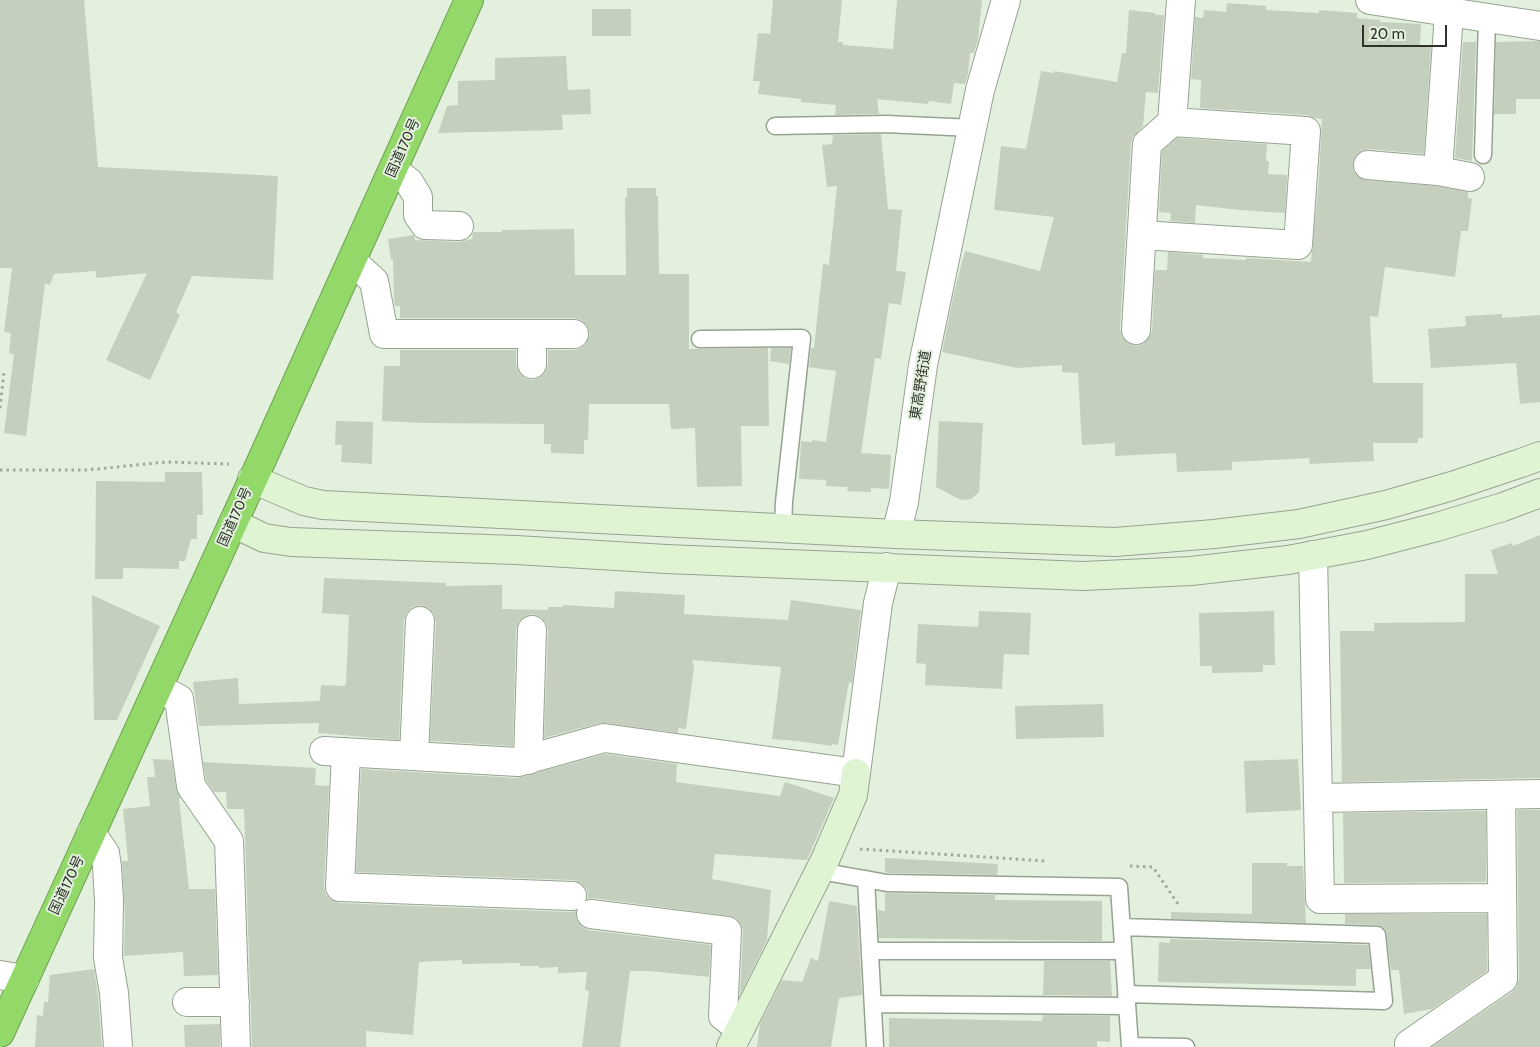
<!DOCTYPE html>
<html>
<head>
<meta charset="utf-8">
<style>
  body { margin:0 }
  #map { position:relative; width:1540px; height:1047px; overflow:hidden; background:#e3f0dd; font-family:Cabin,sans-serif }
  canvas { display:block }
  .scale { position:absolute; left:1362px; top:25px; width:85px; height:22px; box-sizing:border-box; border:2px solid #2e322b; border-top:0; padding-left:6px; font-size:15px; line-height:18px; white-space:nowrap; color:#2e322b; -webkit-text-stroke:4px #e3f0dd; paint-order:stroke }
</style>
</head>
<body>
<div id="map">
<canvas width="1540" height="1047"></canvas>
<div class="scale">20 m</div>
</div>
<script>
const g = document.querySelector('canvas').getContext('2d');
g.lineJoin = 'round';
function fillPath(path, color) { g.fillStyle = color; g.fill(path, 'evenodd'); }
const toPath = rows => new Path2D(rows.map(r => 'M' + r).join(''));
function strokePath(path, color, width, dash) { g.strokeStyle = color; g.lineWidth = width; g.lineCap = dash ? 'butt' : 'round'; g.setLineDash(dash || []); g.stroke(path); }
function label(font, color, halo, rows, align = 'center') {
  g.font = font + ' Cabin,"Noto Sans JP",sans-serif'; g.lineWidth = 4; g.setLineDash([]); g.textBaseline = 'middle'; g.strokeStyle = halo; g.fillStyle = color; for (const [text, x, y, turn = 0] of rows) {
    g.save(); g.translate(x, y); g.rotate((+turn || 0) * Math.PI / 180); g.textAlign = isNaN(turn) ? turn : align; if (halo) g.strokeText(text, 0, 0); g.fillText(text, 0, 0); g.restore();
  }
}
fillPath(toPath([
  [0,0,84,0,98,167,278,176,273,280,192,276,176,312,180,315,150,380,106,360,147,273,96,278,96,271,54,274,50,285,45,283,26,436,4,433,14,354,9,353,11,333,4,332,12,268,0,268],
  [773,0,842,0,838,42,843,42,843,45,893,49,897,0,982,0,978,40,974,53,970,53,968,74,965,84,954,83,951,104,929,101,928,104,877,99,879,114,835,115,836,105,801,102,801,99,758,94,760,81,753,81,758,33,770,34],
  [1227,3,1266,6,1266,10,1319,13,1319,10,1357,13,1357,18,1380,20,1380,22,1421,24,1420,45,1431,46,1424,154,1369,149,1362,151,1356,156,1353,163,1354,172,1359,177,1366,180,1436,186,1468,192,1468,198,1472,199,1468,231,1461,231,1455,277,1385,267,1378,317,1370,316,1373,383,1423,383,1423,438,1418,438,1418,443,1373,443,1374,461,1310,464,1309,458,1232,462,1232,470,1177,472,1176,453,1115,456,1115,443,1082,445,1078,373,1062,372,1062,365,1017,368,942,352,954,293,965,251,1040,271,1054,217,994,210,1001,146,1026,149,1041,71,1054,73,1054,71,1117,82,1122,53,1126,53,1129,10,1155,13,1155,15,1164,15,1158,93,1146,92,1143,126,1133,137,1131,143,1120,329,1122,337,1128,343,1136,346,1143,344,1149,338,1152,331,1155,270,1167,270,1168,252,1203,255,1203,258,1246,260,1246,258,1311,262,1319,178,1322,119,1315,118,1307,115,1200,108,1201,80,1191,79,1195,17,1203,18,1204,10,1226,12],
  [592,9,631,9,631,36,592,36],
  [1540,41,1540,99,1516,99,1516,114,1494,114,1496,42],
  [1463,42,1476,42,1472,161,1455,158],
  [566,56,568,90,590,89,591,114,562,115,563,130,438,133,447,106,458,105,458,81,495,80,495,58],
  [881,134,888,209,902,210,896,271,906,272,901,305,889,303,881,359,875,358,861,453,891,455,889,489,871,488,871,492,847,491,848,487,826,486,826,480,799,479,801,441,812,442,812,440,826,442,836,371,809,367,811,348,814,348,823,264,829,265,837,186,827,187,822,145,832,144,833,135],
  [1177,138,1267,144,1266,161,1269,161,1268,174,1287,175,1285,213,1240,210,1196,205,1195,223,1170,221,1171,213,1159,212,1162,151],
  [627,188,656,188,656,196,658,196,659,274,689,274,689,349,768,348,769,426,741,426,742,486,697,487,695,428,671,429,669,404,589,404,588,440,584,440,584,454,551,453,551,444,544,444,544,424,425,423,382,421,384,366,400,366,400,350,516,350,516,364,518,371,525,378,532,380,540,377,546,371,548,364,548,350,574,350,581,348,587,342,590,334,587,326,581,320,574,318,400,318,400,306,395,306,394,301,393,259,391,260,388,239,414,235,415,240,459,242,472,239,473,232,502,232,502,230,574,229,575,275,626,275,625,197,627,197],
  [1502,314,1502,318,1540,315,1540,402,1520,404,1516,363,1431,368,1428,329,1466,326,1465,316],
  [771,348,791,348,789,364,770,361],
  [336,421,373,422,372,464,341,462,342,445,335,445],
  [939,421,983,423,979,492,971,499,961,500,936,487],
  [165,472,202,472,203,515,197,515,197,539,191,539,185,561,179,561,179,569,123,568,123,579,95,579,96,481,165,482],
  [1540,535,1540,778,1342,782,1340,631,1374,631,1374,623,1465,622,1465,574,1498,574,1491,550,1512,543,1513,546],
  [324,578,446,583,446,586,502,585,502,609,548,610,548,607,563,607,563,605,614,608,615,591,685,595,684,614,788,620,791,600,861,610,852,683,849,682,838,745,832,744,832,746,797,741,772,739,781,667,692,660,694,667,686,729,678,728,678,733,606,723,600,723,544,738,548,630,546,623,541,617,532,614,525,616,519,621,516,630,513,746,430,741,436,622,434,614,429,608,420,605,413,607,407,612,404,620,399,740,318,733,319,723,199,726,193,682,238,678,239,704,320,701,321,685,345,686,345,684,346,684,349,615,322,613],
  [92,595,160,626,117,720,94,720],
  [979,611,1031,613,1029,655,1004,654,1002,689,925,685,926,664,916,663,918,624,978,627],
  [1274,611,1275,665,1263,665,1263,672,1212,673,1212,666,1200,666,1199,613],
  [1103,704,1104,737,1016,739,1015,706],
  [605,754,677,764,676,782,780,796,785,782,834,798,807,860,715,854,712,879,771,890,767,940,740,995,743,931,741,924,736,918,729,916,593,898,587,899,588,896,586,888,580,883,573,880,356,872,361,769,517,778],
  [153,759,172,760,176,788,181,799,179,799,189,889,215,889,218,975,184,976,183,952,124,956,125,916,122,861,128,861,123,809,150,806,147,777,155,777],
  [1298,759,1301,810,1246,813,1244,761],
  [203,762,316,768,315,785,329,786,324,886,326,895,332,900,339,903,571,912,576,911,577,920,582,927,589,930,711,945,709,977,650,971,630,971,620,1047,582,1047,589,991,585,990,587,972,558,973,558,967,539,968,539,966,520,966,520,963,462,964,462,960,419,962,413,1035,366,1031,366,1047,252,1047,244,809,227,809,226,792,214,792,206,780],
  [1517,810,1540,810,1540,1047,1432,1047,1512,992,1517,986,1519,979],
  [1486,811,1486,882,1344,883,1343,813],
  [885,858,998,864,997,875,888,873,885,872],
  [1252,863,1287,863,1287,866,1303,866,1306,923,1171,919,1171,912,1252,914],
  [885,893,995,895,995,900,1102,901,1102,941,879,938,878,910,885,911],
  [829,901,857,906,862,995,839,998,831,1047,757,1047,760,1024,782,980,802,982,811,958,818,961],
  [1345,914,1487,914,1487,971,1432,1009,1404,1014,1399,970,1391,970,1386,930,1382,927,1377,925,1345,924],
  [1170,939,1368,945,1371,969,1356,969,1356,986,1158,982,1159,942,1170,943],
  [1044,961,1110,961,1112,996,1043,995],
  [94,969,98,995,102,1047,35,1047,37,1015,43,1016,44,1002,48,1002,50,975],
  [1043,1015,1110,1016,1110,1042,1097,1041,1097,1047,889,1047,889,1018,1042,1021],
  [220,1024,220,1047,185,1047,184,1025]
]), '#c4d0bd');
const lane = toPath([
  [775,126,886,124,973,128],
  [1483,155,1487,19],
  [700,339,802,338,784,502,783,529],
  [820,871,887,883,1119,887,1130,1047],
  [866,879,875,1047],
  [1122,927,1377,935,1384,1001,1126,994],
  [870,951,1123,951],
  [873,1004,1127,1006],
  [1130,1046,1186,1047]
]);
const street = toPath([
  [1370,0,1540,26],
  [1368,165,1438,171,1470,177],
  [393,170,409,182,418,197,418,215,425,225,459,226],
  [1438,171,1449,13],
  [1142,235,1298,245,1306,131,1172,122,1181,0],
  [352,261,374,281,384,334,574,334],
  [1136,330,1147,144,1172,122],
  [532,364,532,334],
  [896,534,904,502,923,365,980,90,1006,0],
  [1313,555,1320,899,1502,898],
  [158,688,179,699,191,786,229,841,236,1047],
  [324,751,518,762,604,738,856,773,878,603,887,567],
  [346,752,340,887,572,896],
  [414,756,420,621],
  [528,760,532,630],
  [1319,798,1540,794],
  [91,833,105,853,107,867,109,901,108,958,114,993,118,1047],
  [591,914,727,931,723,1016,740,1029],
  [0,975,25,979],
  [187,1002,235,1002],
  [1409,1044,1503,979,1501,795]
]);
const secondary = toPath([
  [252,479,304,501,323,505,896,534,1115,542,1214,534,1299,524,1386,505,1452,486,1521,463,1540,456],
  [233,523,264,538,291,542,516,550,666,559,1083,576,1191,571,1288,560,1367,545,1437,527,1503,507,1540,493],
  [731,1047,825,860,853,795,856,773]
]);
const highway = toPath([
  [0,1033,260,464,469,0]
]);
strokePath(lane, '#97a391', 19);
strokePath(street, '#97a391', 30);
strokePath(secondary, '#97a391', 30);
strokePath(highway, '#709f53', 30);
strokePath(toPath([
  [0,408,4,372],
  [0,470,87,470,166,462,229,464],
  [860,849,1046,861],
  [1130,866,1153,867,1180,907]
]), '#a0a99b', 3, [2.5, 4]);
strokePath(lane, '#fff', 16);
strokePath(street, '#fff', 28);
strokePath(secondary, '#dff4d2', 28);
strokePath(highway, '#93d969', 28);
label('14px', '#2e322b', '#e3f0dd', [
  ["国道170号",403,148,-66],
  ["東高野街道",921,385,-81],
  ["国道170号",235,517,-66],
  ["国道170号",67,885,-65]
]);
</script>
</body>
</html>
